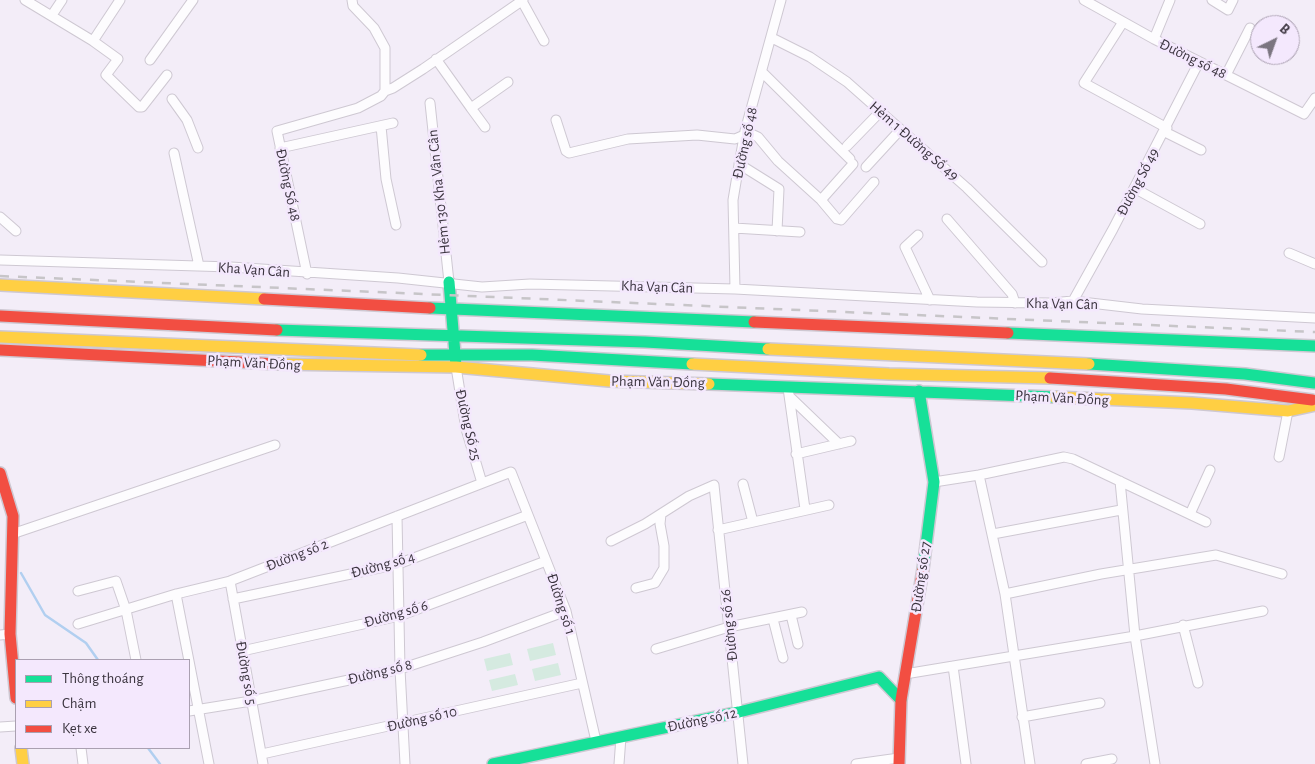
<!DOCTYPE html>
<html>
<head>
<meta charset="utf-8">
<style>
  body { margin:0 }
  #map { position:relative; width:1315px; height:764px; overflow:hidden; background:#f3edf8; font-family:"Alegreya Sans",sans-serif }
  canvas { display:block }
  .legend { position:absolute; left:15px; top:659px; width:175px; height:90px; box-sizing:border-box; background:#f4e8fd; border:1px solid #aaa0b1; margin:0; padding:6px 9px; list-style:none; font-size:15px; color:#3b343f }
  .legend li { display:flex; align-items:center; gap:10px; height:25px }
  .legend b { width:25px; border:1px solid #aaa0b1 }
  .north { position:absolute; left:1250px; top:15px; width:50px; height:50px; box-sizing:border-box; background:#f4e8fd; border:1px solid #aaa0b1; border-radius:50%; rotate:42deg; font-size:14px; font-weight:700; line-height:20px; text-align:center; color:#3b343f }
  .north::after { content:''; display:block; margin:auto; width:18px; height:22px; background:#7b7580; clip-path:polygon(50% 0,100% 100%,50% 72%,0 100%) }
</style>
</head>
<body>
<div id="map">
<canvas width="1315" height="764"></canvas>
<ul class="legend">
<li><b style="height:6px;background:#16e098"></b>Thông thoáng</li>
<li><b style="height:6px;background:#ffcf43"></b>Chậm</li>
<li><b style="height:6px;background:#f24e42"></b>Kẹt xe</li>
</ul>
<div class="north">B</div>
</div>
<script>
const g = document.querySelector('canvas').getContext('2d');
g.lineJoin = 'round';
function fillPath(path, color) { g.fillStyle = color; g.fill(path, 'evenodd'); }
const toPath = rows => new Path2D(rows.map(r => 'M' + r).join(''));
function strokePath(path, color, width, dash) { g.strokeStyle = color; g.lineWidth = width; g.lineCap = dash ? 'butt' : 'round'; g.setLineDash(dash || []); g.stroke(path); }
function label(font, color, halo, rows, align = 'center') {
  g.font = font + ' "Alegreya Sans",sans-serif'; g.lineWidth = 5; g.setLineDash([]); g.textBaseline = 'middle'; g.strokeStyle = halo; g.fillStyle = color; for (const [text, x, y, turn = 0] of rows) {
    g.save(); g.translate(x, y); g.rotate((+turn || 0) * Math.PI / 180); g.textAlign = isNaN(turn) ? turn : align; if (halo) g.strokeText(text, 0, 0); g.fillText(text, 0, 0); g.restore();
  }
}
fillPath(toPath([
  [553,643,556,655,530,661,527,649],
  [510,653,513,665,487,671,484,659],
  [558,663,561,675,535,681,532,669],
  [515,674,518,685,492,691,489,680]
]), '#d5eae0');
strokePath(toPath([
  [21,573,45,615,86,643,98,660],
  [148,748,160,764]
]), '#b1cff0', 2.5);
const street = toPath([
  [25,0,93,41,118,59,106,75,139,107,142,107,167,75],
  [352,0,353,6,374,28,385,48,385,91],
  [1084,0,1154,39,1304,114,1315,98],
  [1212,0,1228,10,1233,0],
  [522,1,544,41],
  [52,15,62,0],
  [1123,22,1084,83,1167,128],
  [772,38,810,57,847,82,967,188,1042,262],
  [1154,39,1170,0],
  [93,41,120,0],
  [436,59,471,108,508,82],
  [150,60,193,0],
  [762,72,850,159],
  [1226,75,1250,28],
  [172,99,187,120,198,148],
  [430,103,449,282],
  [471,108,485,127],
  [556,120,566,151,569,153,628,139,697,135,735,139,744,135],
  [381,126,386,179,396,225],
  [745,131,758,137,778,161,821,200,837,219,841,220,874,182],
  [1165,132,1201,150],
  [847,146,880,112],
  [280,148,393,123],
  [174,153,199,266],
  [739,164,779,189,777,231],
  [866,167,900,130],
  [1134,188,1200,224],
  [821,200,853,164],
  [0,217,16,231],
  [947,219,1012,294,1015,303],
  [734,228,800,232],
  [918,235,905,247,930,300],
  [1289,253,1315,264],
  [0,260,231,267,398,278,482,287,530,284,735,289,977,302,1050,303,1073,301,1142,309,1315,318],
  [307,274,277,131,358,108,381,96,385,91,393,88,423,69,523,0],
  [735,289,733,200,736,182,745,131,781,0],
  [1073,301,1113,229,1199,62],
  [456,367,466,429,482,483],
  [788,388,805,509],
  [789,396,839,444],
  [796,454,851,441],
  [1279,457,1288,411],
  [979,475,1005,594,1030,764],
  [1120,481,1135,636,1155,764],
  [934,482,979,475,1064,457,1073,459,1206,522],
  [743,484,753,522],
  [1190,514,1210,470],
  [397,516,400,669,405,764],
  [718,530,829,505],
  [12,534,275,445],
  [993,534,1121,510],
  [611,541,645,524,689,496,714,485,743,764],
  [230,581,263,764],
  [636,588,655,583,664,568,664,546,660,524,661,514],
  [78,591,116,581,126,610,136,660],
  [176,594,209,764],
  [1005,594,1101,574,1216,555,1282,574],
  [233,599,398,564,528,515],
  [791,615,798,644],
  [773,619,783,658],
  [78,624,176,594,230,581,511,472,566,611,596,741],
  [1183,625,1198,683],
  [0,635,10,634],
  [656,649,729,627,802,612],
  [242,651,399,616,546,561],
  [953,666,966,764],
  [905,674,1135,636,1263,611],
  [189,711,251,701,400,669,483,642,566,611],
  [1022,717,1100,703],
  [0,727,16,726],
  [81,748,83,764],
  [262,754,582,683],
  [619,764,621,737],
  [856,764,899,758],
  [1086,764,1112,759]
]);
const fast = toPath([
  [449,282,456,366],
  [430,308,754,322],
  [277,330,645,342,768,349],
  [1008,333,1315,346],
  [421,355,532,355,692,364],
  [1089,364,1245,374,1314,383],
  [709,384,1054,397],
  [919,391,934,482,923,569],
  [493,764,739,712,879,677,901,700]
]);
const slow = toPath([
  [0,285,264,299],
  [0,337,421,355],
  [768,349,1089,364],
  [278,364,456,367,609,381,709,384],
  [692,364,889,374,1050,378],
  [1054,397,1192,403,1288,411,1315,405],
  [21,748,23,764]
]);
const jam = toPath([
  [264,299,430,308],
  [0,316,277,330],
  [754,322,1008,333],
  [0,350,278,364],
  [1050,378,1226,389,1312,400],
  [0,473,13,516,10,634,16,698],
  [899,764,901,700,923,569]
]);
strokePath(street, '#cec8d2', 11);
strokePath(fast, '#cec8d2', 14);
strokePath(slow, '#cec8d2', 14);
strokePath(jam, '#cec8d2', 14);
strokePath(street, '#fdfcfe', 9);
strokePath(fast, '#16e098', 11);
strokePath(slow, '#ffcf43', 11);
strokePath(jam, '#f24e42', 11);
strokePath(toPath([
  [0,276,1315,332]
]), '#c7c5c8', 2.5, [9, 9]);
label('15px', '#3b343f', '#f4e8fd', [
  ["Đường số 48",1193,59,26],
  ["Hẻm 1 Đường Số 49",914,141,41],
  ["Đường số 48",745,143,-78],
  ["Đường Số 49",1138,182,-62],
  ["Đường Số 48",288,185,78],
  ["Hẻm 130 Kha Vân Cân",439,192,-96],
  ["Kha Vạn Cân",254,270,4],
  ["Kha Vạn Cân",657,287,2],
  ["Kha Vạn Cân",1062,304,1],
  ["Phạm Văn Đồng",254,363,3],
  ["Phạm Văn Đồng",658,382,1],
  ["Phạm Văn Đồng",1062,398,3],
  ["Đường Số 25",468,425,77],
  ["Đường số 2",297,555,-21],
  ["Đường số 4",383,565,-15],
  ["Đường số 27",921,577,-82],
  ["Đường số 1",561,604,72],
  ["Đường số 6",396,614,-16],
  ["Đường số 26",729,625,-96],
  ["Đường số 8",380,672,-14],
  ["Đường số 5",246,673,80],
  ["Đường số 10",422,719,-13],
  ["Đường số 12",702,720,-12]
]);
</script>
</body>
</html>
